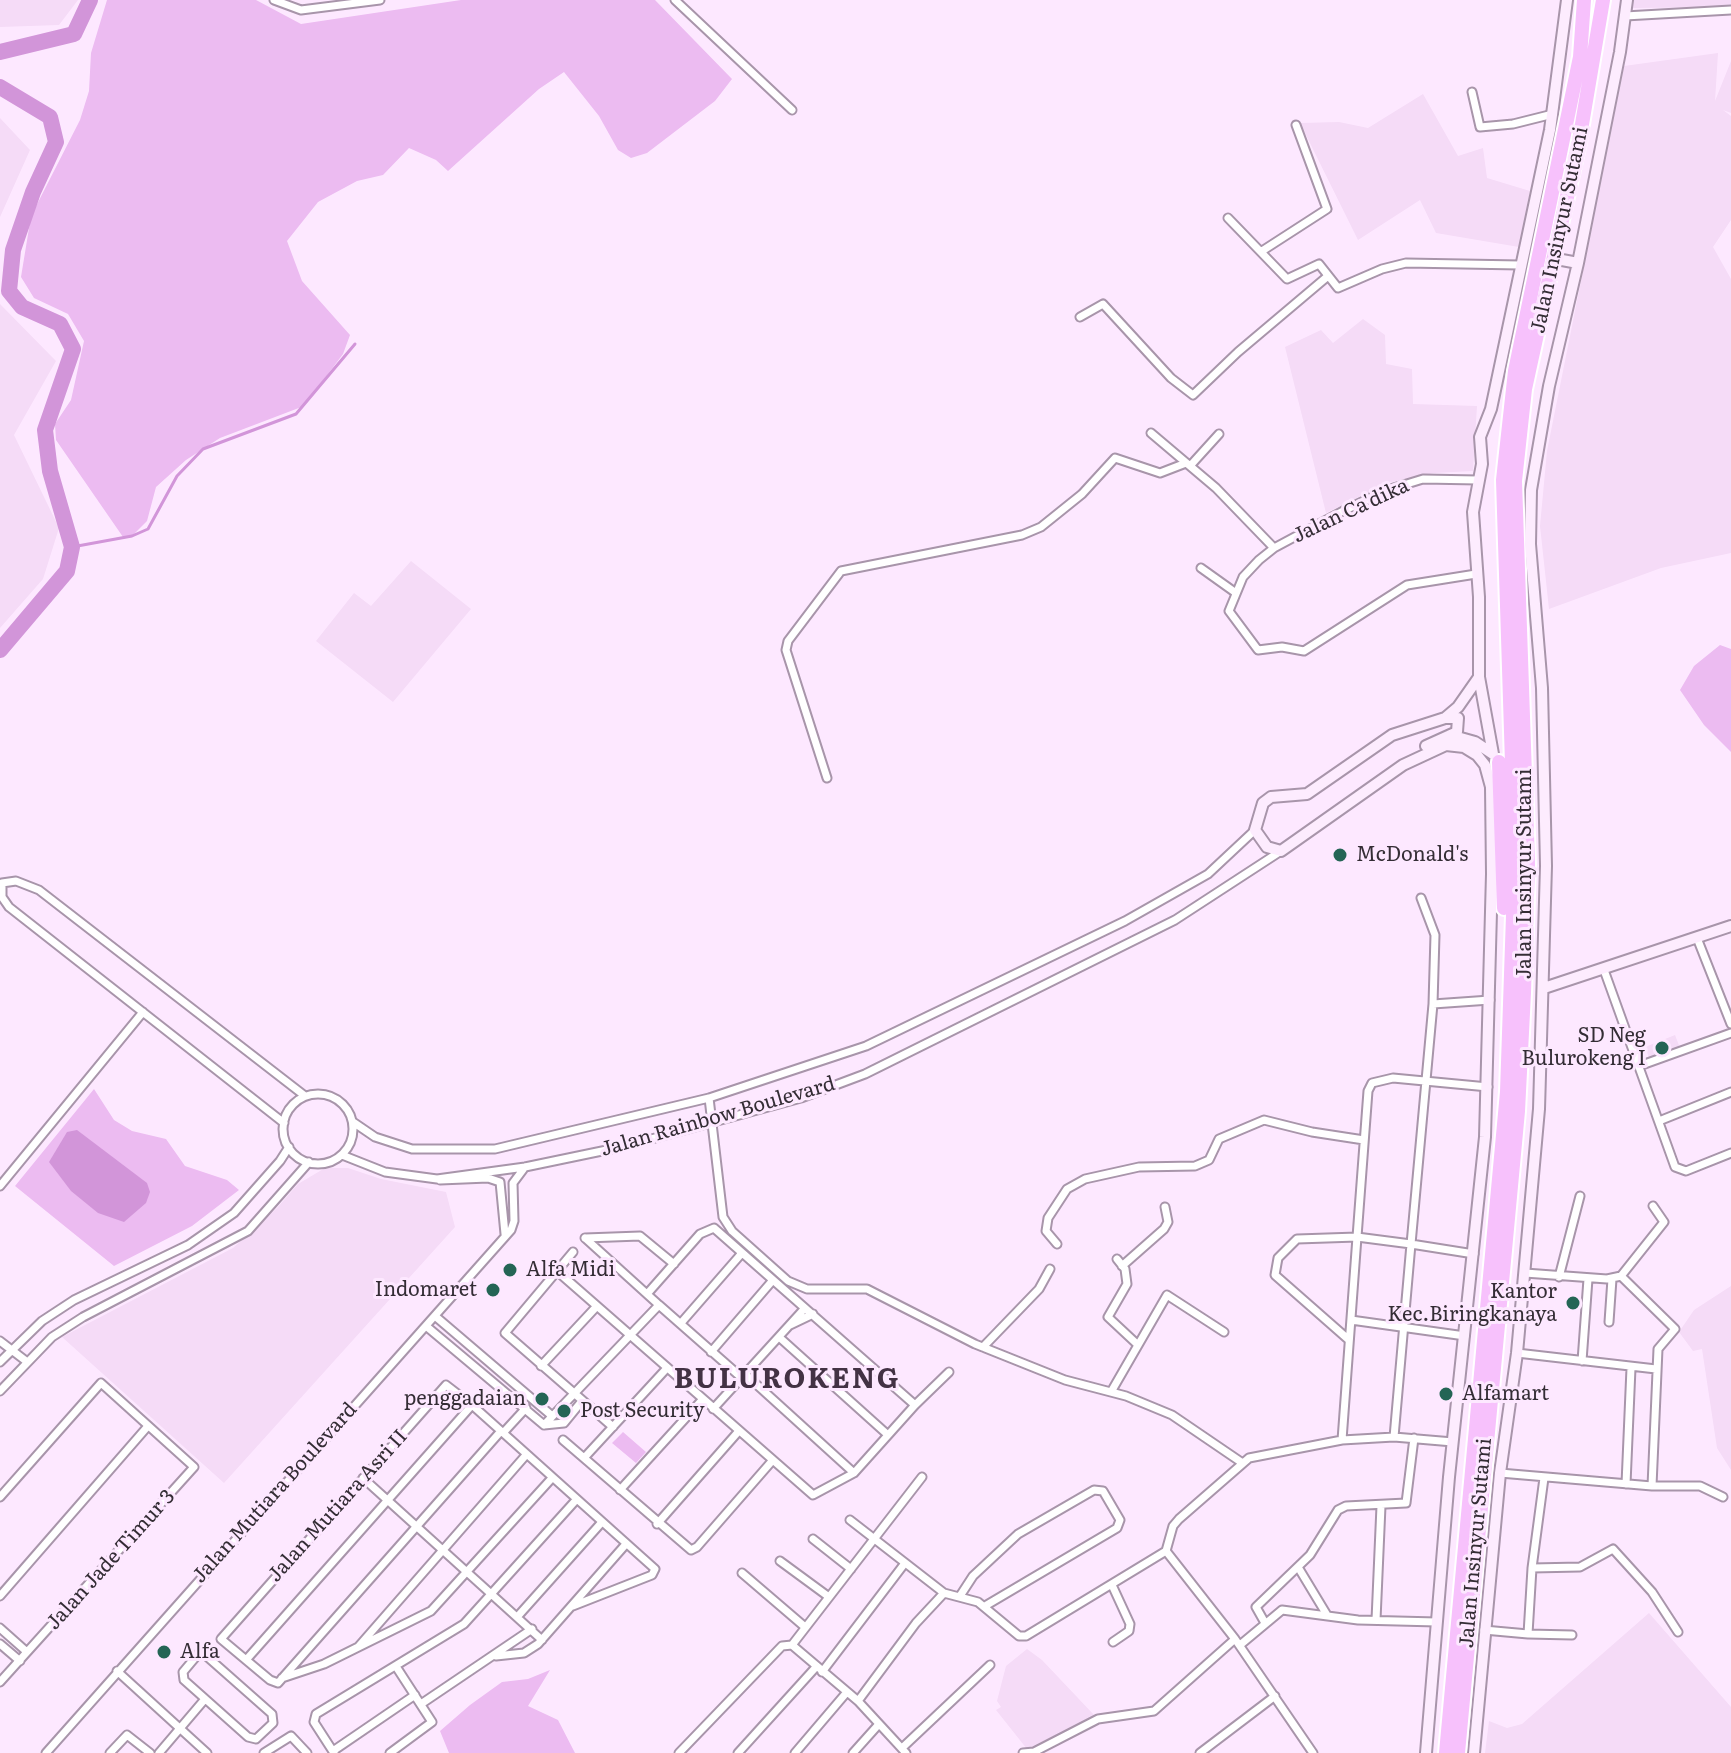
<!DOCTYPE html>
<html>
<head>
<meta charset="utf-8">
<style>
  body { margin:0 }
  canvas { display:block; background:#fde8ff }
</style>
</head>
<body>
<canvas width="1731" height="1753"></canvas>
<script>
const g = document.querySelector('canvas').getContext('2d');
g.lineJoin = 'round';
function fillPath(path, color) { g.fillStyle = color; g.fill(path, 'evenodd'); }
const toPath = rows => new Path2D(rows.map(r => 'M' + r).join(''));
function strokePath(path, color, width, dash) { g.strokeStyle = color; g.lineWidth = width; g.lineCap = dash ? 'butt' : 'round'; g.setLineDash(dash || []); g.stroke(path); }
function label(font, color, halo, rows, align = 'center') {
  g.font = font + ' Literata,serif'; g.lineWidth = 6; g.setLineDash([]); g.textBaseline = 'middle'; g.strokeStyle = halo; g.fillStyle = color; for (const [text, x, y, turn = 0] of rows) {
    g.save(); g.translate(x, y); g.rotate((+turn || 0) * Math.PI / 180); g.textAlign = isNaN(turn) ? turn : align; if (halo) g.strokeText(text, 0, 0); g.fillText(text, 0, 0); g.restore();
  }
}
fillPath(toPath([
  [0,0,78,0,59,25,0,27],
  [1633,0,1731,0,1731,7,1633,8],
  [1718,53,1715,101,1731,61,1731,113,1723,110,1731,116,1731,220,1713,247,1731,279,1731,553,1661,568,1549,609,1540,526,1547,451,1624,66],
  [1423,94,1458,156,1483,148,1487,178,1530,191,1519,247,1436,233,1420,200,1358,240,1300,123,1339,122,1368,128],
  [0,118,30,150,0,217],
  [0,304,56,361,14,435,59,528,43,579,0,628],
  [1363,319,1385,335,1386,364,1412,369,1413,404,1477,406,1473,471,1434,473,1387,483,1326,513,1285,347,1321,330,1333,343],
  [411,561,471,609,393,702,316,641,354,593,371,606],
  [1675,1035,1680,1048,1650,1060,1645,1047],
  [325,1168,348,1168,381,1179,446,1192,455,1227,224,1483,62,1337,233,1248,277,1208,298,1184],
  [1731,1286,1731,1470,1717,1448,1702,1349,1693,1351,1679,1332,1694,1310],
  [1649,1613,1731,1707,1731,1753,1485,1753,1489,1721,1507,1728,1522,1724],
  [1027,1649,1042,1660,1095,1716,1027,1749,996,1710,1001,1707,997,1701,1006,1666]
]), '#f5dbf7');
fillPath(toPath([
  [107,0,256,0,301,24,461,0,655,0,732,79,715,101,647,153,631,158,618,150,599,116,564,72,539,89,448,171,436,160,409,148,383,175,357,181,318,202,287,241,302,281,350,335,343,354,304,406,220,438,186,460,156,487,147,521,132,536,123,537,56,440,55,424,71,400,84,341,68,314,34,298,21,277,31,216,80,120,89,91,91,53],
  [1720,645,1731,649,1731,752,1704,725,1680,690,1694,666],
  [94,1089,114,1120,132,1131,166,1139,185,1166,227,1180,239,1190,192,1226,114,1266,15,1186],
  [623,1432,646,1452,636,1463,612,1443],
  [550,1670,528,1706,558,1720,575,1753,449,1753,440,1731,470,1705,502,1682,528,1679]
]), '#ecbbf1');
fillPath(toPath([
  [77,1130,147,1183,150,1192,146,1203,124,1222,98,1213,71,1191,49,1162,67,1132]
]), '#d295d9');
strokePath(toPath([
  [72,547,132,536,148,529,177,476,203,449,296,414,355,344]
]), '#d295d9', 3);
strokePath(toPath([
  [0,52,74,34,90,0],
  [0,87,50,117,56,142,33,192,13,250,9,291,22,307,60,324,73,349,45,430,50,471,72,547,67,571,0,650]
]), '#d295d9', 16);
const street = toPath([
  [274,0,301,10,380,0],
  [675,0,792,110],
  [1625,16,1731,10],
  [1472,92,1480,127,1513,124,1553,114],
  [1228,218,1287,279,1319,264,1338,288,1382,269,1406,263,1520,265],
  [1262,251,1327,209,1296,125],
  [1080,317,1103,304,1171,378,1193,395,1238,352,1328,276],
  [1151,433,1216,488,1274,548],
  [1190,466,1219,434],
  [1201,568,1236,593],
  [1476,574,1407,585,1304,651,1282,647,1258,650,1229,611,1243,577,1259,560,1274,548,1343,511,1387,490,1423,479,1478,480],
  [827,778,786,650,788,641,841,571,1022,535,1041,527,1082,494,1115,458,1160,473,1186,463],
  [1421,898,1435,935,1433,1004,1411,1244,1474,1254],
  [1697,938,1731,1024],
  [1604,970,1675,1167,1686,1171,1731,1153],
  [1433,1004,1490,1000],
  [1639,1066,1731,1033],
  '283 1129a35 35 0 1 1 70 0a35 35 0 1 1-70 0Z',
  [709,1098,723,1217,732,1231,788,1281,807,1289,867,1289,975,1344,1065,1380,1126,1396,1172,1415,1241,1462],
  [1659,1121,1731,1092],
  [353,1122,375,1137,412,1149,495,1149,709,1098,866,1046,1125,921,1208,874,1255,830],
  [284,1123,9,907,2,897,2,883,16,881,39,890,305,1096],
  [342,1155,385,1172,437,1179,525,1167,626,1146,801,1098,865,1074,1175,920,1281,851],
  [440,1180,488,1178,500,1182,505,1234],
  [0,1186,143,1012],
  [585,1238,640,1236,674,1264],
  [1057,1244,1046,1231,1048,1218,1067,1189,1085,1179,1139,1167,1195,1166,1209,1160,1219,1139,1264,1120,1312,1132,1364,1140],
  [573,1252,505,1333,613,1427],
  [1117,1259,1125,1269,1127,1284,1108,1317,1138,1345],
  [1122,1266,1164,1229,1168,1222,1165,1207],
  [557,1271,813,1495,854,1473,915,1405,714,1228,700,1234,647,1294],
  [1525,1273,1607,1279,1621,1276,1664,1222,1653,1206],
  [1621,1276,1675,1329,1658,1349,1652,1486,1700,1486,1723,1497],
  [1559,1277,1580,1196],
  [659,1305,742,1378],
  [435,1316,551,1415],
  [1351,1320,1465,1336],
  [1609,1322,1612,1279],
  [681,1323,742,1253],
  [790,1325,813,1314],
  [426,1326,544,1425,564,1423,582,1401],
  [779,1337,888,1435],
  [0,1341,26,1361],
  [983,1347,1039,1289,1050,1269],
  [711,1352,773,1280],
  [1517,1353,1656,1369],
  [1582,1361,1588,1279],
  [0,1362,42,1321,74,1300,188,1245,234,1213,280,1161,289,1147],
  [541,1366,597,1306],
  [745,1374,854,1473],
  [0,1391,52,1337,83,1317,248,1231,309,1162],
  [1111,1392,1167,1295,1224,1332],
  [915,1405,949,1372],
  [713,1409,805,1308],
  [544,1425,659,1305,585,1238],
  [501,1431,278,1683,270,1680,221,1639,446,1385,472,1405,655,1569,652,1575,573,1606],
  [503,1433,526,1408],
  [1394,1437,1411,1244,1357,1237,1368,1091,1372,1083,1393,1078,1488,1087],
  [563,1440,691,1550,697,1547,772,1461],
  [1342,1440,1357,1237,1297,1239,1278,1258,1275,1275,1349,1340],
  [584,1458,667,1368],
  [1500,1473,1652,1486],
  [363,1478,542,1640],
  [1626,1484,1631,1368],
  [620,1490,702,1400],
  [0,1497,101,1383,194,1467,0,1682],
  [850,1520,944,1593,978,1602,1019,1636,1026,1636,1166,1551],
  [657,1524,738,1432],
  [813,1539,851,1569],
  [1166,1551,1173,1526,1179,1519,1249,1458,1342,1440,1394,1437,1453,1442],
  [1166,1551,1235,1639],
  [780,1561,829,1597],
  [1298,1567,1327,1615],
  [1532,1568,1580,1567,1613,1549,1652,1592,1678,1632],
  [742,1573,805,1627],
  [1112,1585,1130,1624,1129,1631,1113,1642],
  [0,1596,148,1426],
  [960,1596,973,1576,1018,1534,1094,1490,1103,1491,1120,1520,1117,1528,985,1606],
  [518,1616,602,1522],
  [1376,1620,1381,1506],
  [1265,1623,1256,1607,1310,1555,1338,1510,1346,1506,1406,1503,1414,1438],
  [0,1628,27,1652],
  [1484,1630,1528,1634,1532,1568,1544,1478],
  [1528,1634,1572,1635],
  [0,1644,20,1661],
  [1240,1645,1282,1610,1358,1620,1437,1622],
  [359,1646,526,1455],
  [199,1653,203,1653,272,1714,273,1723,256,1739,248,1737,184,1680,183,1672,199,1653],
  [496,1656,524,1653,538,1644,626,1544],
  [246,1660,472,1405],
  [117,1671,207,1753],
  [822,1672,905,1563],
  [282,1678,324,1664,431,1611,552,1478],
  [858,1701,916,1623,944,1593],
  [421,1704,532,1629],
  [902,1748,990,1665],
  [333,1751,415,1695],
  [46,1753,511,1230,514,1221,513,1183,525,1167],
  [110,1753,127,1735,150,1753],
  [159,1753,205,1699],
  [264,1753,291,1736,307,1753],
  [334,1753,314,1722,316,1714,464,1624,576,1500],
  [390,1753,432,1722,397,1668],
  [679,1753,782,1646,792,1645],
  [738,1753,816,1667],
  [795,1753,847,1692],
  [853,1753,879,1724],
  [906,1753,858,1701,792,1645,922,1477],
  [1023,1753,1034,1752,1098,1719,1154,1711,1235,1639,1313,1753],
  [1200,1753,1275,1696]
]);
const secondary = toPath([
  [1562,260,1578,263],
  [1450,735,1475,742,1493,754],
  [1426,746,1457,732,1458,718,1445,718],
  [1493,754,1479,677,1479,597,1473,512,1482,464,1480,437,1491,409,1550,130,1567,0],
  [1544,988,1731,926],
  [1426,1753,1449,1477,1485,1137,1492,874,1491,787,1485,765,1477,755,1464,747,1446,745,1403,765,1281,851,1267,847,1255,830,1263,803,1271,797,1307,794,1392,735,1445,718,1458,707,1479,677],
  [1474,1753,1500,1473,1517,1353,1539,1109,1546,866,1542,688,1530,544,1531,490,1549,386,1578,263,1620,52,1627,0]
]);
const highway = toPath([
  [1499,762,1504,908],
  [1446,1753,1507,1092,1515,857,1503,480,1515,371,1580,57,1584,0],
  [1458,1753,1518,1111,1524,993,1528,864,1515,481,1525,389,1579,142,1603,0]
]);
strokePath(street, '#a895aa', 11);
strokePath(secondary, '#a895aa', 14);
strokePath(highway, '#fff', 18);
strokePath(street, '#fff', 7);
strokePath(secondary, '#fdecfe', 10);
strokePath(highway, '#f7c1fc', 14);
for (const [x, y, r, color] of [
  [1340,855,8,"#246555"],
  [1662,1048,8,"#246555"],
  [510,1270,8,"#246555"],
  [493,1290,8,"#246555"],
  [1573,1303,8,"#246555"],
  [1446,1394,8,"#246555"],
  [542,1399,8,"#246555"],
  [564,1411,8,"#246555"],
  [164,1652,8,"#246555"]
]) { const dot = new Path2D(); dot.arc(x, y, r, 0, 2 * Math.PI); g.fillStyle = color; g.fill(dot); strokePath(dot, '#fde8ff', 3); }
label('20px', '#342d35', '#fde8ff', [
  ["Jalan Insinyur Sutami",1560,230,-78],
  ["Jalan Ca'dika",1351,511,-25],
  ["Jalan Insinyur Sutami",1525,874,-90],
  ["Jalan Rainbow Boulevard",718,1117,-16],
  ["Jalan Mutiara Boulevard",275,1493,-48],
  ["Jalan Mutiara Asri II",338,1506,-48],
  ["Jalan Insinyur Sutami",1476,1543,-85],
  ["Jalan Jade Timur 3",111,1560,-48]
]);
label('20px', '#342d35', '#fde8ff', [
  ["McDonald's",1356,855],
  ["SD Neg",1646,1036,"right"],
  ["Bulurokeng I",1646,1059,"right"],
  ["Alfa Midi",526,1270],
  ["Indomaret",477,1290,"right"],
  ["Kantor",1557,1292,"right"],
  ["Kec.Biringkanaya",1557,1315,"right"],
  ["Alfamart",1462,1394],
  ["penggadaian",526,1399,"right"],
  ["Post Security",580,1411],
  ["Alfa",180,1652]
], 'left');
g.letterSpacing = '2px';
label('bold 28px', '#433244', '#fde8ff', [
  ["BULUROKENG",787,1380]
]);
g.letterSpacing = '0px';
</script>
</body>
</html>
